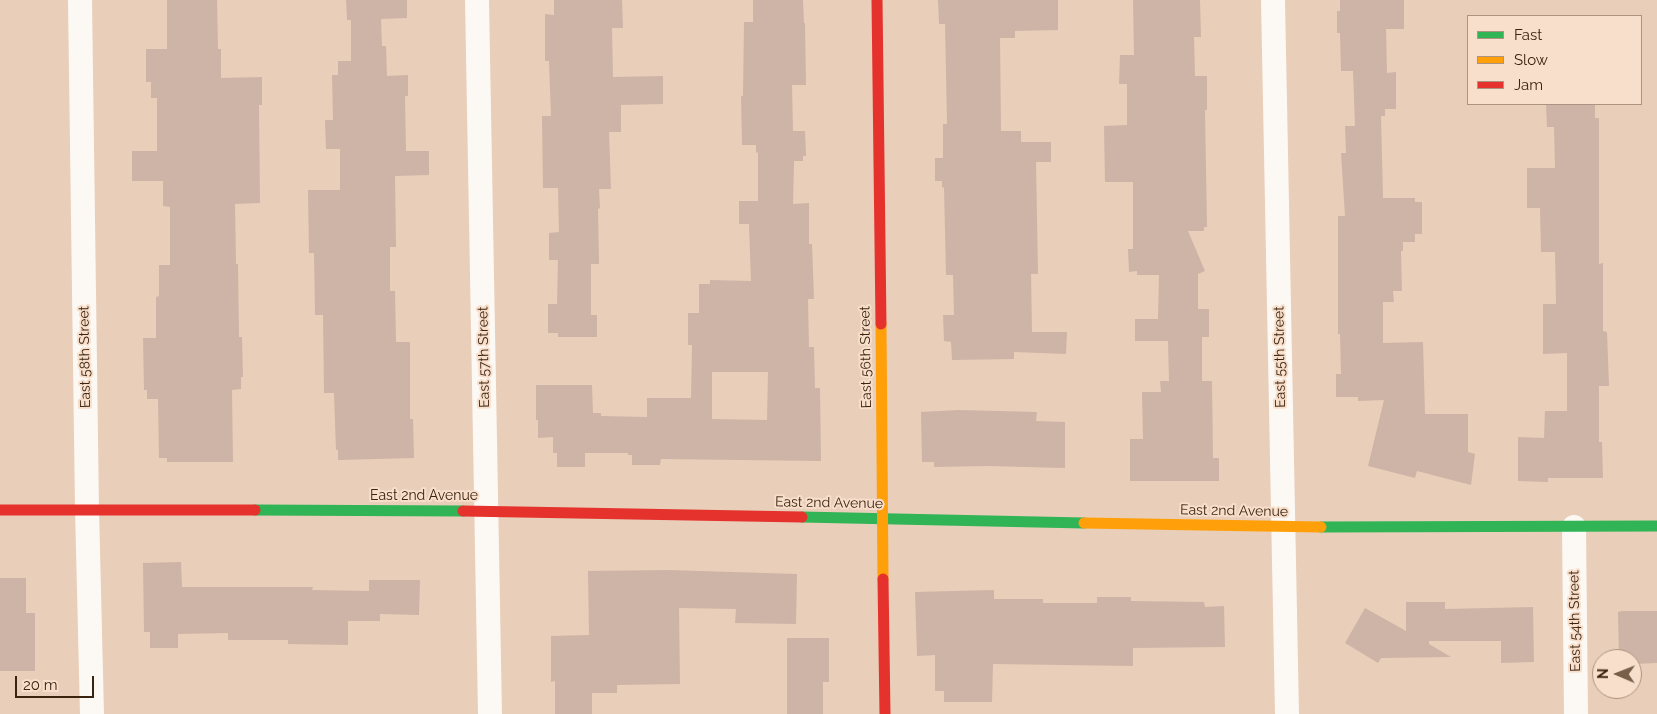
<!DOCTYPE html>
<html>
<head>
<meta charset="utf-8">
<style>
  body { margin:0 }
  #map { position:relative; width:1657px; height:714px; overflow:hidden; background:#e9ceb9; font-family:Raleway,sans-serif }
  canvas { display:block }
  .legend { position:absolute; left:1467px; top:15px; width:175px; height:90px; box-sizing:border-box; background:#f8dfcb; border:1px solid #ac9480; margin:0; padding:6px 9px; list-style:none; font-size:15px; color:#3a230f }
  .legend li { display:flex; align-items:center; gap:10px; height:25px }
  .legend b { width:25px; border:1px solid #ac9480 }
  .north { position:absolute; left:1592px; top:649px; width:50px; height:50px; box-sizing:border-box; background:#f8dfcb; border:1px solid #ac9480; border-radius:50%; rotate:271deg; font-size:14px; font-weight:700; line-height:20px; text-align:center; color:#3a230f }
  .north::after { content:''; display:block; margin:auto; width:18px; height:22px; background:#775f4a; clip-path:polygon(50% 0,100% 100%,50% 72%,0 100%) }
  .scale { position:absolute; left:15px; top:676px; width:79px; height:22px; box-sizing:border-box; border:2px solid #3a230f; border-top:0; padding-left:6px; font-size:15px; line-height:18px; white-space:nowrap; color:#3a230f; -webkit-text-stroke:4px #f8dfcb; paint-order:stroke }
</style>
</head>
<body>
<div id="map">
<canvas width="1657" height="714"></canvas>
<ul class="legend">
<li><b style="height:6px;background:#30b455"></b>Fast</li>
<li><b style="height:6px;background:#ff9f0a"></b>Slow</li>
<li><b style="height:6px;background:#e5322d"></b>Jam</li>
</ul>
<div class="north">N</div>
<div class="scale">20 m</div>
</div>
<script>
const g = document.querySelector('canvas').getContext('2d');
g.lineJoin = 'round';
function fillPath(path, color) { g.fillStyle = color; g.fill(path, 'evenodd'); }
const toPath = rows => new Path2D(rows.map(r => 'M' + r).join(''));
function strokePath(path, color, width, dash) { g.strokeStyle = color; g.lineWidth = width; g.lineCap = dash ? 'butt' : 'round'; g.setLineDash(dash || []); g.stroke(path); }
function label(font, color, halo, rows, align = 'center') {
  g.font = font + ' Raleway,sans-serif'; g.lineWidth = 4; g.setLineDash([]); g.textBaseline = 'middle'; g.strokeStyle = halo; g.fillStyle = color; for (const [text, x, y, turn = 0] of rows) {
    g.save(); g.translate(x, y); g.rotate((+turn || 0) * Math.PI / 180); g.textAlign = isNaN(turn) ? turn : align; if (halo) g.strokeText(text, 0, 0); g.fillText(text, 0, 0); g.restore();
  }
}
fillPath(toPath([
  [167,0,217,0,218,49,221,49,221,78,262,77,262,105,259,105,260,203,235,204,236,264,238,264,239,337,242,337,243,377,241,377,241,389,232,390,233,462,167,462,167,458,159,458,158,399,147,399,147,390,144,390,143,338,156,338,156,297,159,296,159,265,170,265,170,207,163,206,163,181,132,181,132,151,157,151,157,98,151,98,151,82,146,82,146,49,167,49],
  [346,0,407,0,407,18,381,19,382,46,386,46,387,76,408,75,408,96,405,96,406,151,429,151,429,175,395,176,396,247,390,247,390,291,395,291,396,342,410,342,410,419,413,419,414,458,338,460,338,450,336,450,334,393,324,393,323,315,315,315,314,253,309,253,308,190,340,190,340,149,326,149,325,120,333,120,332,75,338,75,338,61,351,61,351,20,347,20],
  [554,0,622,0,623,28,612,28,613,77,663,76,663,104,621,105,621,132,609,132,611,189,599,189,600,208,598,209,599,264,591,264,591,315,597,315,597,337,558,337,558,333,548,333,548,304,557,304,558,260,549,260,549,233,559,232,558,188,543,188,542,116,551,116,549,61,545,61,545,14,554,15],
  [753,0,803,0,804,23,805,23,806,85,792,85,793,131,805,131,806,156,803,156,803,161,794,161,793,204,809,203,809,244,812,244,814,299,808,299,809,347,814,347,815,388,820,388,821,461,661,459,660,465,632,465,632,455,628,455,628,453,585,453,585,467,557,467,557,453,553,453,553,437,538,438,538,420,536,420,536,385,592,385,593,413,601,413,601,416,647,417,647,398,691,398,692,345,688,345,688,313,699,313,699,284,710,284,710,280,751,281,749,224,739,224,739,201,758,201,758,152,756,153,756,145,742,145,741,96,743,96,744,22,753,22],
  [712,372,768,372,767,420,712,419],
  [938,0,1058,0,1058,30,1015,31,1015,38,1000,38,1001,131,1021,131,1021,142,1051,142,1051,162,1036,162,1038,274,1031,274,1032,332,1067,332,1066,354,1014,352,1014,359,952,360,951,342,944,341,943,315,954,315,953,275,946,275,944,187,942,188,942,181,935,181,935,158,943,158,943,124,947,124,945,24,939,24],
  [1133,0,1200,0,1201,37,1194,37,1195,76,1207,76,1207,110,1205,110,1207,227,1204,227,1204,231,1188,231,1205,271,1198,274,1198,309,1209,309,1209,337,1202,337,1202,381,1212,381,1213,458,1219,458,1219,481,1130,481,1130,439,1143,439,1142,392,1161,392,1160,381,1169,381,1168,341,1135,341,1135,319,1158,319,1159,275,1137,275,1137,271,1129,272,1128,249,1133,249,1133,182,1105,182,1104,126,1127,125,1127,84,1119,84,1120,55,1134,55],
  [1340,0,1404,0,1404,29,1386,29,1387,73,1396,72,1396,109,1385,109,1385,116,1381,116,1383,198,1415,198,1415,202,1422,202,1422,234,1415,234,1415,242,1403,242,1403,251,1401,251,1402,291,1393,291,1394,302,1383,302,1383,343,1423,342,1425,414,1468,414,1468,452,1475,454,1471,485,1417,471,1415,478,1368,466,1384,400,1358,401,1358,397,1336,397,1336,374,1341,374,1340,334,1338,334,1338,216,1345,216,1341,153,1346,153,1345,126,1355,126,1353,71,1341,71,1340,33,1337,33,1337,11,1340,11],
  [1546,104,1595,104,1595,118,1599,118,1599,264,1603,263,1603,331,1607,332,1609,386,1599,386,1599,442,1602,442,1603,478,1548,478,1548,482,1518,481,1518,437,1544,438,1545,411,1567,411,1567,353,1543,354,1543,304,1556,304,1555,252,1541,252,1540,208,1527,208,1527,168,1555,168,1554,127,1547,127],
  [959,410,1037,412,1036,421,1065,422,1065,468,988,466,934,467,934,462,922,462,921,412],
  [181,562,182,587,313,587,312,590,369,591,369,580,420,580,419,615,380,614,380,621,348,621,348,645,288,644,288,640,228,640,228,633,178,634,178,648,150,648,150,632,144,632,143,563],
  [668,570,797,574,796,624,735,623,736,609,679,608,680,684,617,685,617,693,592,693,592,714,555,714,555,681,551,682,551,636,589,635,588,571],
  [0,578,26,578,26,613,35,613,35,671,0,671],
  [994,590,994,599,1043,599,1043,603,1097,603,1097,597,1131,597,1131,601,1204,602,1205,607,1224,606,1225,647,1133,648,1133,666,993,664,992,702,944,702,944,691,935,691,935,655,917,656,915,592],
  [1406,602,1445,602,1445,609,1533,607,1534,662,1501,663,1501,641,1429,641,1429,644,1451,657,1381,658,1378,663,1345,643,1365,608,1406,631],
  [1622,611,1657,611,1657,663,1632,664,1632,659,1619,659,1618,612],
  [787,638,829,638,829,682,823,682,823,714,787,714]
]), '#ceb4a6');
strokePath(toPath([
  [80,0,87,509,92,714],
  [477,0,490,714],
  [1273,0,1287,714],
  [1574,527,1576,714]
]), '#fcf8f4', 24);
strokePath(toPath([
  [255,510,463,511],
  [802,517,1084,523],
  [1321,527,1657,526]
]), '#30b455', 11);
strokePath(toPath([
  [881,324,883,579],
  [1084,523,1321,527]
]), '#ff9f0a', 11);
strokePath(toPath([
  [877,0,881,324],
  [0,510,255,510],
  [463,511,802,517],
  [883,579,885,714]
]), '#e5322d', 11);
label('14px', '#3a230f', '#f8dfcb', [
  ["East 58th Street",85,357,-91],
  ["East 57th Street",484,357,-91],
  ["East 56th Street",866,357,-91],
  ["East 55th Street",1280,357,-91],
  ["East 2nd Avenue",424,496],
  ["East 2nd Avenue",829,503,1],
  ["East 2nd Avenue",1234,511,1],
  ["East 54th Street",1575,621,-91]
]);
</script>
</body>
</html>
